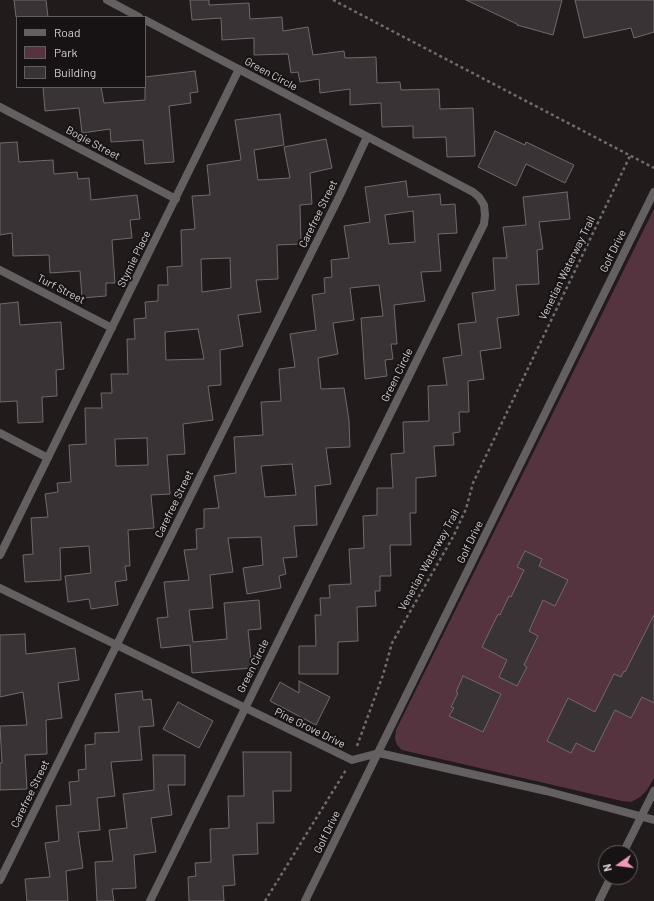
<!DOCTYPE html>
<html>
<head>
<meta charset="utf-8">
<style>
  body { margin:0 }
  #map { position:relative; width:654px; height:901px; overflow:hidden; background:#211b1c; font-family:Barlow,sans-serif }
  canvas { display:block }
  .legend { position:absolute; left:16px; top:16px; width:130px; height:72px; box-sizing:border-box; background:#171213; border:1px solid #635e5f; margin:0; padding:5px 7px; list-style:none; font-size:12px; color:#d5d0d1 }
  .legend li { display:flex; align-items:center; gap:8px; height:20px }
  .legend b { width:20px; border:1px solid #635e5f }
  .north { position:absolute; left:598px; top:845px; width:40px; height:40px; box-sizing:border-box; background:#171213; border:1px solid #635e5f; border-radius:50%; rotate:256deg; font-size:11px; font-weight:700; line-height:16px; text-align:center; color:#d5d0d1 }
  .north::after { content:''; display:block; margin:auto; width:14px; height:18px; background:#f09ab6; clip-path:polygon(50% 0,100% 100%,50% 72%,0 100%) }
</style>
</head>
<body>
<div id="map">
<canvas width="654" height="901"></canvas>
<ul class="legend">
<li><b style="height:5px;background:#646061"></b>Road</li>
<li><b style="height:11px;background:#56343f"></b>Park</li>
<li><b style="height:11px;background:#3a3335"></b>Building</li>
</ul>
<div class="north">N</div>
</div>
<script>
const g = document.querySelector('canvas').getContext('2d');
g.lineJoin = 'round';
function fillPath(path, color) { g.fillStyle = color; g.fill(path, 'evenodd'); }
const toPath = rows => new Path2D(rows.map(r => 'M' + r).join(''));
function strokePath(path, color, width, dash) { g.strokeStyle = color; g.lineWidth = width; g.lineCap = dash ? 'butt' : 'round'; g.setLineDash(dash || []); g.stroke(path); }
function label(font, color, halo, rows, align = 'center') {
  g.font = font + ' Barlow,sans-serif'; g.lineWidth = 4; g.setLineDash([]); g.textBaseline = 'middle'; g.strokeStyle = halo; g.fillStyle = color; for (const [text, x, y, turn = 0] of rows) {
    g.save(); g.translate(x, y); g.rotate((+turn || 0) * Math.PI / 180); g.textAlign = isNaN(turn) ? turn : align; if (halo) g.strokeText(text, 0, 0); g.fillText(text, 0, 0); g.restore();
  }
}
fillPath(toPath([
  [654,209,654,778,647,790,640,797,631,802,622,801,402,750,397,745,395,739,396,730]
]), '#56343f');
const building = toPath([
  [14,0,46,0,48,17,16,17,14,0],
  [190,0,209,0,209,5,249,3,250,19,282,17,283,31,308,27,313,55,344,51,345,58,376,57,377,83,400,82,401,90,439,89,440,109,473,108,475,156,447,157,446,137,413,138,413,126,382,127,381,103,350,105,350,89,320,93,319,79,300,82,298,72,291,73,288,54,254,55,254,38,222,40,221,18,192,20,190,0],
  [466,0,562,0,553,35,517,25,517,24,466,0],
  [575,0,654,0,654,32,634,38,631,28,584,38,575,0],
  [195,71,198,92,190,93,191,103,169,106,174,162,145,164,143,140,111,142,110,129,82,133,79,108,45,111,43,87,101,87,104,103,145,100,145,77,195,71],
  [280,114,284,145,254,150,258,180,290,178,284,147,326,139,332,168,310,173,312,204,300,205,301,244,277,245,278,279,256,280,261,312,238,315,243,346,220,350,221,385,208,386,213,420,183,424,185,454,167,455,170,494,151,495,154,528,128,530,130,566,125,566,127,580,115,582,118,605,91,609,89,599,68,602,65,576,91,573,89,546,60,548,61,580,25,582,23,555,33,554,31,518,48,517,45,494,58,492,57,483,71,482,69,445,86,444,85,408,102,408,101,393,112,393,111,374,128,374,127,339,135,339,134,319,146,318,145,302,158,301,158,285,168,285,167,267,182,266,181,230,195,229,192,196,210,195,207,165,241,160,235,120,280,114],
  [230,258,231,288,202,292,201,259,230,258],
  [198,329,204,359,166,360,165,332,198,329],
  [147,438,148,465,116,466,115,439,147,438],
  [495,131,525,145,526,142,574,165,565,183,526,164,516,186,478,167,495,131],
  [17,142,19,162,53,160,54,174,77,172,78,179,89,178,91,200,137,195,140,219,130,220,132,238,112,240,115,283,106,283,106,296,82,298,80,271,50,273,49,255,13,256,12,233,0,235,0,143,17,142],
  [406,181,408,197,440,194,441,205,455,204,457,233,438,234,441,271,421,272,425,301,394,305,397,344,391,344,393,359,385,360,387,376,365,379,361,318,383,316,379,285,350,288,354,320,333,323,338,354,318,358,321,389,344,388,349,420,350,447,326,448,331,484,315,486,317,525,294,526,297,557,283,558,286,574,279,576,281,588,247,594,243,568,263,565,261,537,228,538,233,572,210,575,213,608,189,610,193,642,227,639,224,603,259,600,261,629,248,630,252,668,192,673,190,645,161,648,157,618,168,617,164,582,189,580,184,550,197,549,196,529,204,528,204,509,219,508,214,476,236,473,234,437,263,435,261,402,281,401,279,369,295,367,290,334,316,330,312,295,325,293,324,278,332,277,331,260,349,258,344,226,370,222,365,187,406,181],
  [413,211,415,242,389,244,385,215,413,211],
  [292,464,296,495,265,497,261,466,292,464],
  [567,192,570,219,539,222,543,249,537,250,539,284,516,285,519,315,497,318,501,348,480,351,484,379,468,381,469,412,459,412,460,432,453,433,454,445,434,446,436,476,416,478,416,513,410,513,411,545,390,545,391,576,380,576,380,591,375,591,376,606,357,607,358,641,338,642,338,674,299,674,299,646,316,646,315,615,321,615,320,598,330,598,329,585,351,584,349,549,364,548,363,516,377,515,377,488,393,488,391,454,404,453,403,422,429,421,428,386,447,385,443,358,462,355,458,324,476,322,472,293,495,290,493,258,507,258,503,227,526,225,523,197,567,192],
  [18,302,20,325,61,322,64,369,56,370,57,396,42,397,43,422,18,423,17,401,0,402,0,304,18,302],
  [525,551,542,559,539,566,568,580,555,606,543,600,529,631,538,636,524,665,527,667,517,686,499,677,507,660,482,647,498,614,500,615,509,596,511,597,524,570,517,567,525,551],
  [654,615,654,703,642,697,631,718,615,710,594,752,576,743,571,753,547,741,568,698,595,712,614,674,621,677,624,671,625,672,654,615],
  [25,634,26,654,75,648,79,680,58,683,62,718,46,720,47,754,25,755,27,789,0,790,0,763,2,763,0,726,27,725,23,692,0,697,0,635,25,634],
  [463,676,501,694,483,732,449,716,454,708,451,707,458,693,456,692,463,676],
  [299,681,330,697,316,725,270,701,280,682,299,693,299,681],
  [142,691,143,700,151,699,154,726,139,727,142,760,111,762,115,796,97,798,100,830,78,832,83,868,66,871,68,901,27,901,25,879,50,877,45,843,59,841,56,806,71,805,69,782,79,781,78,770,86,769,85,745,95,744,95,733,119,732,115,694,142,691],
  [178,702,213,721,199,748,163,729,178,702],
  [243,752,291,752,291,791,273,791,274,823,257,823,258,854,233,855,235,885,223,886,224,901,189,901,188,877,196,876,195,863,211,862,210,829,229,828,228,796,244,796,243,752],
  [153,755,185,755,185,785,168,785,172,815,151,818,156,852,134,855,136,888,112,889,114,901,97,901,95,862,113,861,109,830,127,828,123,794,154,790,153,755]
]);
fillPath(building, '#3a3335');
strokePath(building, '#716a6c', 1);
strokePath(toPath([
  [333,0,654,168],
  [357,746,383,675,392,643,453,537,466,509,473,483,630,156],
  [265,901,346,770]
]), '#716c6d', 2.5, [3, 3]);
strokePath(toPath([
  [107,0,139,17],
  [145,20,473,192,479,197,484,205,485,215,484,224,150,901],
  [0,107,176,199],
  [0,270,112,328],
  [0,433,48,458],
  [0,555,239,69],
  [0,588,352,760,379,753,546,791,654,820],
  [623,853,654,791],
  [0,880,341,193,367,137],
  [305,901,654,192],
  [599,901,611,877]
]), '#646061', 8);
label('11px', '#d5d0d1', '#171213', [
  ["Green Circle",271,74,28],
  ["Bogie Street",93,143,28],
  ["Carefree Street",318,214,-64],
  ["Golf Drive",613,251,-64],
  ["Stymie Place",134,259,-64],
  ["Venetian Waterway Trail",567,268,-64],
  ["Turf Street",61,289,27],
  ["Green Circle",397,375,-64],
  ["Carefree Street",174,504,-64],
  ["Golf Drive",470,542,-64],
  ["Venetian Waterway Trail",429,560,-61],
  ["Green Circle",253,666,-64],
  ["Pine Grove Drive",310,728,26],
  ["Carefree Street",30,794,-64],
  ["Golf Drive",327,832,-64]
]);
</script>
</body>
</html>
